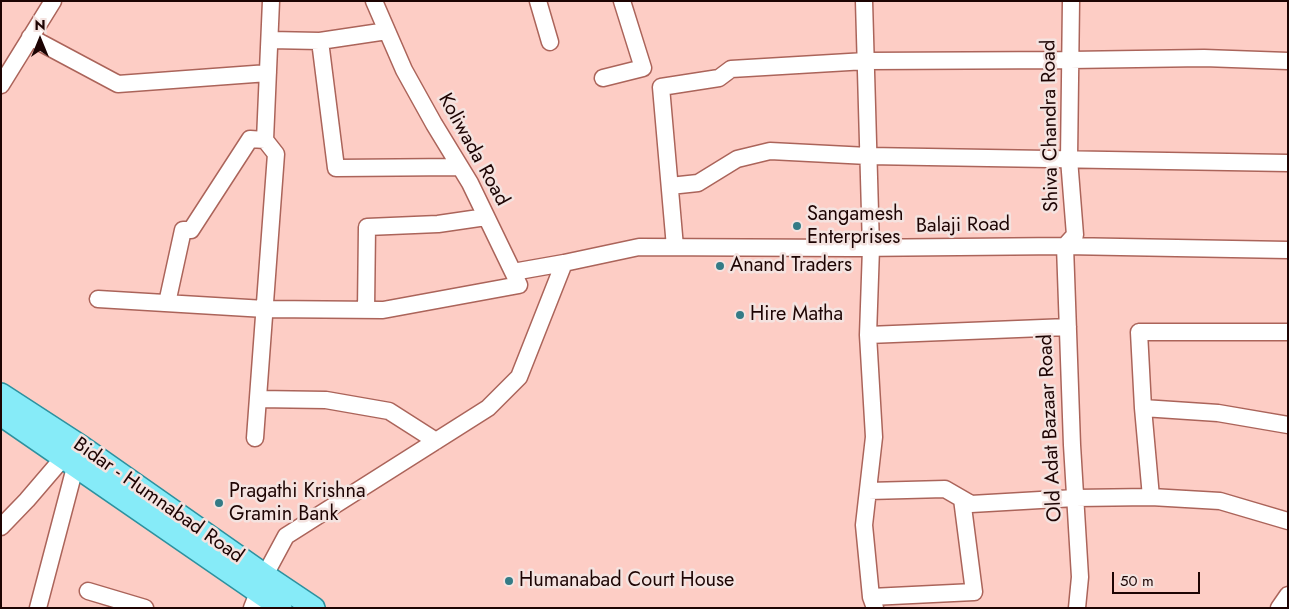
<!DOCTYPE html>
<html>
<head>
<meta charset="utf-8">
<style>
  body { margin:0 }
  #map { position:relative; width:1289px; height:609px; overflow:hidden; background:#fdcdc5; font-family:Jost,sans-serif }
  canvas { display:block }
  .frame { position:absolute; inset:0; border:2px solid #1d0403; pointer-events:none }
  .north { position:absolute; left:15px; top:15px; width:50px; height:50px; -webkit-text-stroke:4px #f4e3e0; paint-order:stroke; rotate:0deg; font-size:14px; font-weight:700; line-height:20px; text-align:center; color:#1d0403 }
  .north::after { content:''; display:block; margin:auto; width:18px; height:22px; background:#1d0403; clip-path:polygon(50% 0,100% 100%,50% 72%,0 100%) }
  .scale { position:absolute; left:1112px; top:572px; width:88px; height:22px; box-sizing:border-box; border:2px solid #1d0403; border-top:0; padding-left:6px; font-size:15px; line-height:18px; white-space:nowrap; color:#1d0403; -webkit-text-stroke:4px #f4e3e0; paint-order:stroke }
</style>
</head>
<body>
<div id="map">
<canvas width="1289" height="609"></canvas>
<div class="frame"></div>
<div class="north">N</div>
<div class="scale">50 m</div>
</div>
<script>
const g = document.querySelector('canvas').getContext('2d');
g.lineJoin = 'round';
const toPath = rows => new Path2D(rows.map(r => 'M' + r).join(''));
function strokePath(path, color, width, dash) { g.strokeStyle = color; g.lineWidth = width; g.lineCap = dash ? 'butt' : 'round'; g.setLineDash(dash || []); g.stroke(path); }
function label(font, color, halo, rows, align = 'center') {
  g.font = font + ' Jost,sans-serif'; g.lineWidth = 5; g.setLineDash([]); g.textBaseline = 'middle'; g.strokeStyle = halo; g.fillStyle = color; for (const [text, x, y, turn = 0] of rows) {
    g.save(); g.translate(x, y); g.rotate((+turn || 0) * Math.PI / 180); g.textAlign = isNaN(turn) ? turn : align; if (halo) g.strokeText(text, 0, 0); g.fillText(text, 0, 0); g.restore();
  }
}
const minor = toPath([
  [374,1,404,70,434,124,470,183,513,272,564,263],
  [538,1,550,42],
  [864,1,871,248,868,335,874,437,864,525,871,597,875,608],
  [1071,1,1069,159,1075,235,1065,246,1072,445,1080,577,1077,608],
  [387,31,320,41,336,168,460,167],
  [30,37,118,84,268,73],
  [270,40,320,41],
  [603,78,643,68,622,1],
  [1,85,53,1],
  [670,186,698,183,737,159,770,151,868,156,1288,163],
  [675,247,661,87,719,78,731,69,866,61,1070,60,1204,58,1288,61],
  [98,299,265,309,383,310,519,285,513,272],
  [167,303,183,230,191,230,250,139,265,140],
  [366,310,367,227,438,224,486,217],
  [868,335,1068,327],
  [258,399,326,400,389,411,436,441],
  [1143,408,1218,413,1288,425],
  [255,438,276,154,265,140,271,1],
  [868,491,945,489,971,504,1075,498,1151,497,1220,501,1288,521],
  [1151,497,1143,408,1139,332,1288,332],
  [1,527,27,500,63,458,68,450],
  [88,591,145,608],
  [871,597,974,592,962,499],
  [38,608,78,456],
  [252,608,265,575,286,536,488,408,519,377,564,263,639,247,852,248,1065,246,1288,250],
  [1279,608,1288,595]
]);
const major = toPath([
  [1,394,81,446,265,575,314,608],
  [1,415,281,608]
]);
strokePath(minor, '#ab645a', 19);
strokePath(major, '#2d919f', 24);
strokePath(minor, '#fff', 16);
strokePath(major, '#86ebf8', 21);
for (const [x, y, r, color] of [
  [797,226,5,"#347b86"],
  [720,266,5,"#347b86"],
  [740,315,5,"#347b86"],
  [219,503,5,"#347b86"],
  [509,581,5,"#347b86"]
]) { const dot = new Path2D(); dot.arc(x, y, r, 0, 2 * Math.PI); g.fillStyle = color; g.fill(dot); strokePath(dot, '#f4e3e0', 2); }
label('20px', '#1d0403', '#f4e3e0', [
  ["Shiva Chandra Road",1051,126,-91],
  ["Koliwada Road",473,150,61],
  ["Balaji Road",963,226,-1],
  ["Old Adat Bazaar Road",1051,428,-93],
  ["Bidar - Humnabad Road",158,501,35]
]);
label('20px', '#1d0403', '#f4e3e0', [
  ["Sangamesh",807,215],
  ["Enterprises",807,238],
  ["Anand Traders",730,266],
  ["Hire Matha",750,315],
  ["Pragathi Krishna",229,492],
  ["Gramin Bank",229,515],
  ["Humanabad Court House",519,581]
], 'left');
</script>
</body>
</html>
